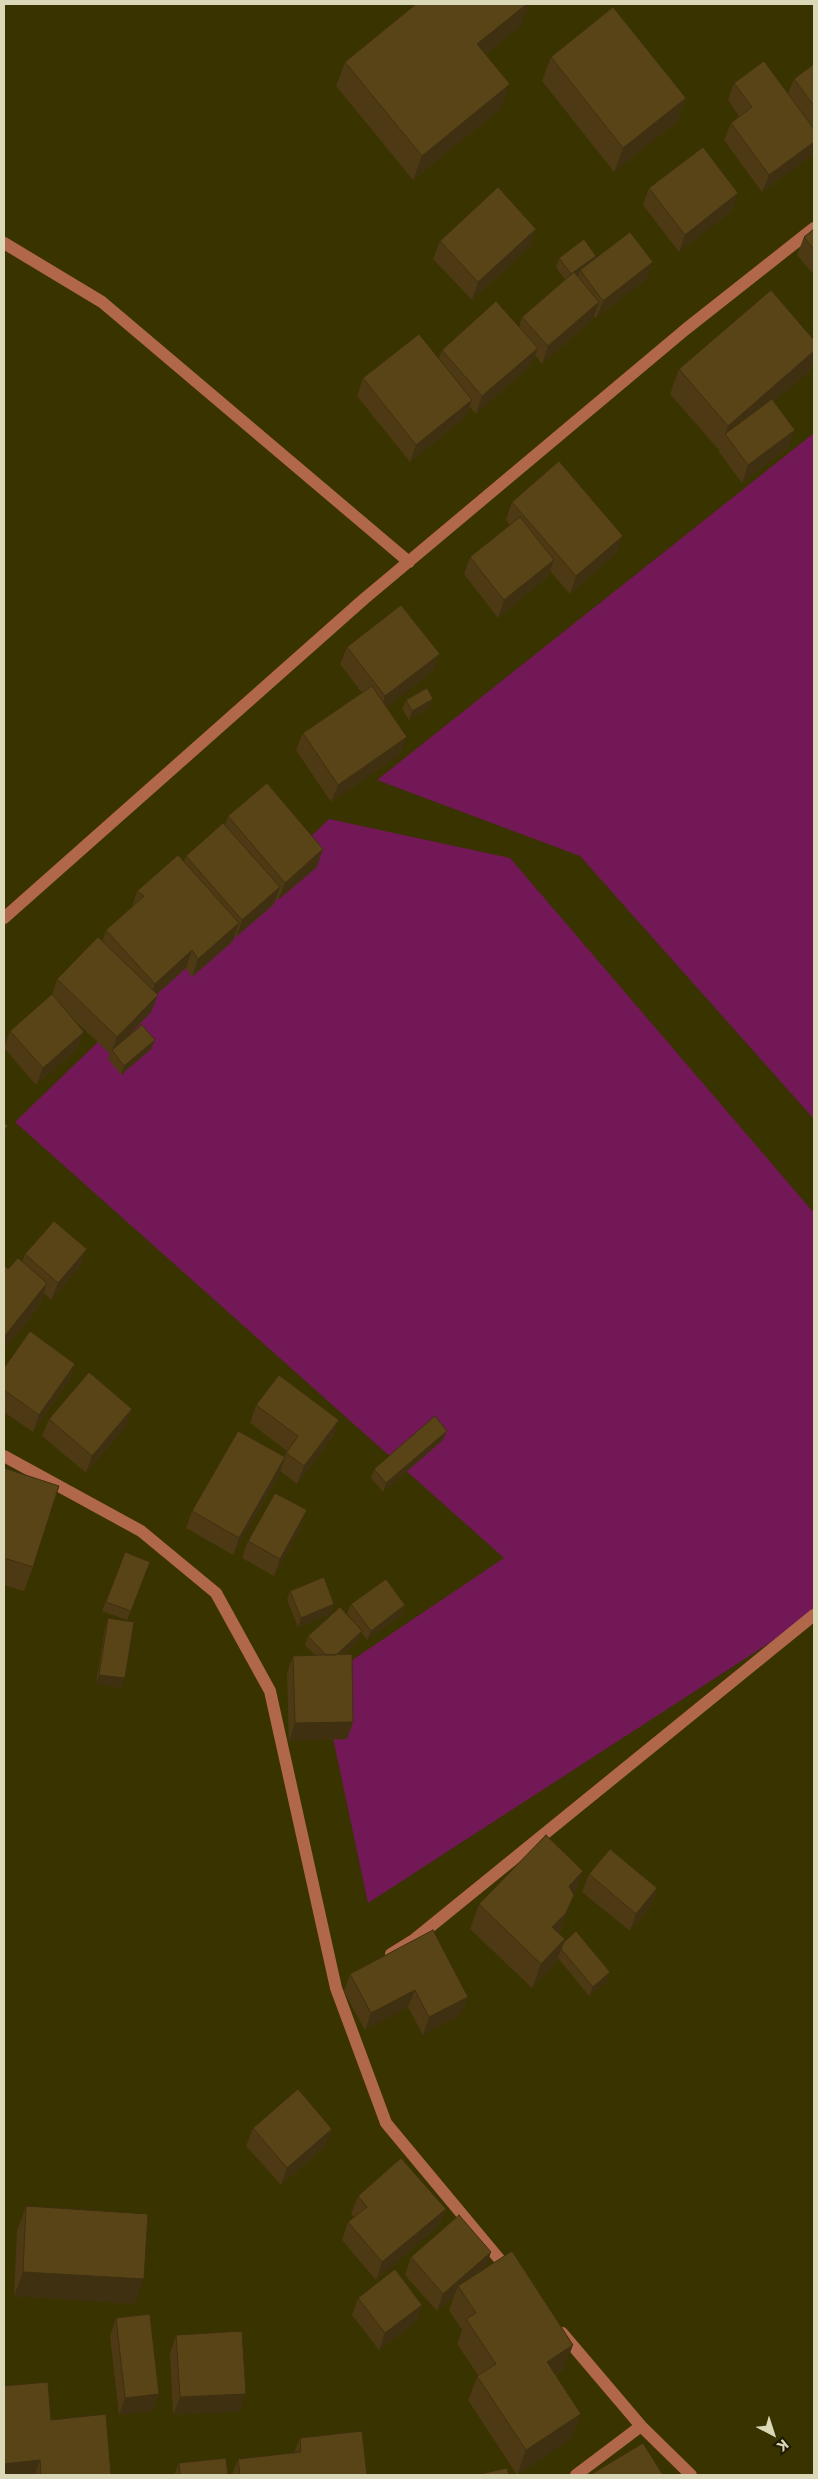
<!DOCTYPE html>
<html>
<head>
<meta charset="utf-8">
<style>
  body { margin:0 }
  #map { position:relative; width:818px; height:2479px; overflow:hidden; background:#393300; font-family:Commissioner,sans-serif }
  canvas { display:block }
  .frame { position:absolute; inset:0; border:5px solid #dbd8b8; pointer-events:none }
  .north { position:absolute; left:748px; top:2409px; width:50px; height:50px; -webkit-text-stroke:4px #1e1b02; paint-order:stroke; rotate:140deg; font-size:14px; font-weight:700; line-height:20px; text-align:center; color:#dbd8b8 }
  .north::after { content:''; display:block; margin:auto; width:18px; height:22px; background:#dbd8b8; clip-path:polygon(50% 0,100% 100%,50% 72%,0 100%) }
</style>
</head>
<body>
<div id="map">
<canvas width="818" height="2479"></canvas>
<div class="frame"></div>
<div class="north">K</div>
</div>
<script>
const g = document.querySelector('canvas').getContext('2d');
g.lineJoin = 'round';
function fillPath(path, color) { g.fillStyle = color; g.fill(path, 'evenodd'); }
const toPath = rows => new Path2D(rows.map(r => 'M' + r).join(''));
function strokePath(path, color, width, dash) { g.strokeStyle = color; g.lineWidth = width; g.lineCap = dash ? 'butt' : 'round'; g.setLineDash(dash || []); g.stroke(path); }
fillPath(toPath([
  [814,433,814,1119,580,856,377,780],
  [329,819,510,858,814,1213,814,1614,368,1903,321,1681,504,1558,15,1122]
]), '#721857');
strokePath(toPath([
  [4,243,102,302,409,562],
  [4,918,364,599,686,329,814,228],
  [4,1456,141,1531,216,1593,270,1691,336,1988,386,2123,510,2272],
  [391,1954,415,1939,814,1615],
  [562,2333,641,2426,691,2475],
  [576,2475,641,2426]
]), '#b1684a', 12);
fillPath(toPath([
  [521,26,486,54,501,109,413,180,336,86,345,62],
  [551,57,686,98,677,122,614,172,542,81],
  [814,64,814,154,762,192,724,140,731,123,739,116,728,100,734,83,788,93,794,79],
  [649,188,732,211,679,252,643,205],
  [536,229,530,247,472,300,433,259,440,241],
  [814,229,814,275,797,255,804,237],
  [596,256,595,259,647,279,596,318,594,316,593,319,542,364,535,355,531,365,476,414,470,407,465,418,410,462,357,396,363,378,439,358,442,350,519,327,522,317,565,280,556,267,559,258],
  [679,369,811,370,774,402,789,448,742,483,719,452,720,449,719,450,670,394],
  [512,502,617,553,570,594,550,571,548,577,498,618,464,574,470,557,510,525,506,520],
  [347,647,440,654,433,671,387,707,400,755,331,802,296,750,303,733,362,693,340,664],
  [406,700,429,708,409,720,402,709],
  [228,816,317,867,278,900,276,898,274,904,236,937,235,936,233,941,192,977,186,968,157,994,151,1012,130,1035,155,1040,151,1049,121,1075,108,1059,110,1054,68,1014,84,1032,78,1049,36,1085,4,1048,10,1031,52,995,57,979,102,942,106,930,132,907,137,891,184,861,186,856,225,825],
  [25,1254,80,1267,51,1300,44,1293,39,1307,4,1350,4,1265,8,1269,22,1262],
  [75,1364,69,1381,33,1432,4,1412,4,1368],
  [256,1405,339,1420,333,1437,297,1484,280,1471,279,1475,233,1555,186,1528,192,1511,284,1457,287,1451,250,1423],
  [132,1409,126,1427,86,1473,42,1436,49,1419],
  [443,1440,383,1492,371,1478,374,1469],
  [4,1468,33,1567,24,1591,4,1585],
  [301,1528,274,1576,242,1558,248,1541],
  [125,1552,150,1562,127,1620,102,1611],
  [290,1591,334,1604,331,1614,298,1627,287,1600],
  [351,1604,405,1605,402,1615,367,1640,361,1632,359,1640,343,1655,353,1722,347,1739,289,1741,287,1673,293,1656,315,1655,305,1645,308,1636,353,1621,347,1613],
  [108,1618,122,1688,96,1684,105,1628],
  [583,1871,559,1934,564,1942,607,1982,589,1996,558,1958,556,1963,532,1988,470,1929,479,1904],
  [589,1874,657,1888,651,1906,630,1931,582,1892],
  [350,1974,468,1997,461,2014,423,2035,408,2007,365,2030,344,1992],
  [253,2128,326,2146,281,2185,246,2146],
  [358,2196,446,2209,439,2226,376,2280,342,2240,348,2222,354,2217,351,2214],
  [26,2206,135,2304,14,2296,17,2231],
  [491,2252,485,2268,564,2369,556,2375,572,2438,517,2475,468,2400,478,2375,457,2344,462,2330,449,2310,454,2296,437,2311,405,2275,411,2257],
  [358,2298,422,2305,416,2322,379,2350,352,2315],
  [116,2318,153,2411,119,2415,110,2336],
  [176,2335,240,2411,173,2415,170,2353],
  [51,2420,111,2475,4,2475],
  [300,2438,367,2475,232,2475,238,2459,294,2453],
  [179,2463,228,2475,174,2475]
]), '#4d3a14');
fillPath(toPath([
  [527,4,529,4,521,26,468,68,477,44],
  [510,84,501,109,413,180,422,156],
  [686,98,677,122,614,172,623,148],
  [814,142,814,154,762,192,769,175],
  [738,193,732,211,679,252,685,235],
  [536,229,530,247,472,300,478,282],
  [596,256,593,265,580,270,578,276,568,283,571,274],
  [653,262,647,279,596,318,603,301],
  [599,302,593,319,542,364,548,346],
  [538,348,531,365,476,414,482,396],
  [814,351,814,361,811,370,730,440,725,434,719,450,728,426],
  [472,400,465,418,410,462,416,445],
  [795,430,789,448,742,483,748,465],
  [623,536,617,553,570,594,576,576],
  [554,560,548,577,498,618,504,600],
  [440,654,433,671,379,714,385,696],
  [433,699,429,708,409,720,412,711],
  [407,737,400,755,331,802,338,785],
  [323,849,317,867,278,900,285,883],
  [280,887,274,904,236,937,242,920],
  [239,923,233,941,192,977,198,959],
  [192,950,186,968,149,1001,155,984],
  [158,995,151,1012,113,1052,112,1051,117,1037],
  [84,1032,78,1049,36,1085,43,1068],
  [155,1040,151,1049,121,1075,124,1066],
  [8,1126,4,1138,4,1131],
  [87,1249,80,1267,51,1300,58,1283],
  [47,1283,39,1307,4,1350,4,1337],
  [75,1364,69,1381,33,1432,39,1415],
  [132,1409,126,1427,86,1473,92,1456],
  [339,1420,333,1437,297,1484,304,1466],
  [447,1431,443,1440,383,1492,386,1483],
  [285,1457,279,1475,233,1555,239,1538],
  [307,1510,301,1528,274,1576,280,1559],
  [334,1604,331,1614,298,1627,301,1618],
  [405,1605,402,1615,367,1640,371,1631],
  [362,1631,359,1640,327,1669,330,1660],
  [99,1675,125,1678,122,1688,96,1684],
  [353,1722,347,1739,289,1741,295,1723],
  [583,1871,565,1919,557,1938,552,1927,569,1886],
  [657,1888,651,1906,630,1931,636,1914],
  [565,1939,556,1963,532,1988,541,1964],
  [610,1972,607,1982,589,1996,593,1987],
  [415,1990,408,2007,365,2030,371,2013],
  [468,1997,461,2014,423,2035,429,2017],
  [332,2129,326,2146,281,2185,287,2168],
  [446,2209,439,2226,376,2280,382,2262],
  [491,2252,485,2269,458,2286,454,2296,437,2311,443,2294],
  [23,2272,144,2279,135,2304,14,2296],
  [422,2305,416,2322,379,2350,385,2333],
  [573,2345,564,2369,538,2386,547,2362],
  [159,2394,153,2411,119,2415,125,2398],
  [246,2394,240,2411,173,2415,180,2397],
  [581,2414,572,2438,517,2475,526,2450],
  [40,2460,35,2475,4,2475,4,2464]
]), '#3e3010');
const building = toPath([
  [416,4,527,4,477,44,510,84,422,156,345,62,416,4],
  [613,7,686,98,623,148,551,57,613,7],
  [764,61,814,129,814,142,769,175,731,123,752,107,734,83,764,61],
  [814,64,814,106,794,79,814,64],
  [703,147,738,193,685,235,649,188,703,147],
  [498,187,536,229,478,282,440,241,498,187],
  [814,229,814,250,804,237,814,229],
  [630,232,653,262,603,301,580,270,630,232],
  [584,239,596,256,571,274,559,258,584,239],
  [574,272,599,302,548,346,522,317,574,272],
  [771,290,814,340,814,351,728,426,679,369,771,290],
  [496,301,538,348,482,396,442,350,496,301],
  [419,334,472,400,416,445,363,378,419,334],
  [772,399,795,430,748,465,725,434,772,399],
  [559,461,623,536,576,576,512,502,559,461],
  [520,517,554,560,504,600,470,557,520,517],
  [401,605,440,654,385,696,347,647,401,605],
  [372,686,407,737,338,785,303,733,372,686],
  [427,688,433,699,412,711,406,700,427,688],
  [267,783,323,849,285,883,228,816,267,783],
  [223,823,280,887,242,920,186,856,223,823],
  [178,855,239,923,198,959,192,950,155,984,106,930,144,896,137,891,178,855],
  [98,937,158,995,117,1037,57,979,98,937],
  [52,994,84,1032,43,1068,10,1031,52,994],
  [142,1025,155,1040,124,1066,112,1050,142,1025],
  [4,1122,8,1126,4,1131,4,1122],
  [54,1221,87,1249,58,1283,25,1254,54,1221],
  [18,1258,47,1283,4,1337,4,1265,8,1269,18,1258],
  [30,1331,75,1364,39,1415,4,1390,4,1368,30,1331],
  [89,1372,132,1409,92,1456,49,1419,89,1372],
  [279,1375,339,1420,304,1466,286,1453,298,1436,256,1405,279,1375],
  [435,1416,447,1431,386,1483,374,1469,435,1416],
  [238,1431,285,1457,239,1538,192,1511,238,1431],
  [4,1468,59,1486,33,1567,4,1558,4,1468],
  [275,1493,307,1510,280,1559,248,1541,275,1493],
  [125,1552,150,1562,131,1611,106,1602,125,1552],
  [324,1577,334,1604,301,1618,290,1591,324,1577],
  [386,1579,405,1605,371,1631,351,1604,386,1579],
  [340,1607,362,1631,336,1655,326,1655,308,1636,340,1607],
  [108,1618,134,1622,125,1678,99,1675,108,1618],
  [352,1654,353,1722,295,1723,293,1656,352,1654],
  [546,1835,583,1871,569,1886,574,1895,566,1913,552,1927,565,1939,541,1964,479,1904,546,1835],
  [610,1849,657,1888,636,1914,589,1874,610,1849],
  [433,1930,468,1997,429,2017,415,1990,371,2013,350,1974,433,1930],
  [576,1931,610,1972,593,1987,561,1949,564,1942,576,1931],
  [298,2089,332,2129,287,2168,253,2128,298,2089],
  [401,2158,446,2209,382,2262,348,2222,367,2207,358,2196,401,2158],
  [26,2206,148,2214,144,2279,23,2272,26,2206],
  [459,2215,491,2252,443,2294,411,2257,459,2215],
  [512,2251,573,2345,547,2362,581,2414,526,2450,477,2376,496,2364,466,2319,476,2313,458,2286,512,2251],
  [395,2269,422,2305,385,2333,358,2298,395,2269],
  [150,2314,159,2394,125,2398,116,2318,150,2314],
  [242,2331,246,2394,180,2397,176,2335,242,2331],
  [48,2382,51,2420,106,2414,111,2475,41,2475,40,2460,4,2464,4,2386,48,2382],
  [362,2431,367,2475,240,2475,238,2459,301,2452,300,2438,362,2431],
  [643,2443,663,2475,590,2475,643,2443],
  [226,2458,228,2475,180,2475,179,2463,226,2458],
  [507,2468,509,2475,476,2475,507,2468]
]);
fillPath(building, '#594417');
strokePath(building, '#3e3010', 1);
</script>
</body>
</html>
